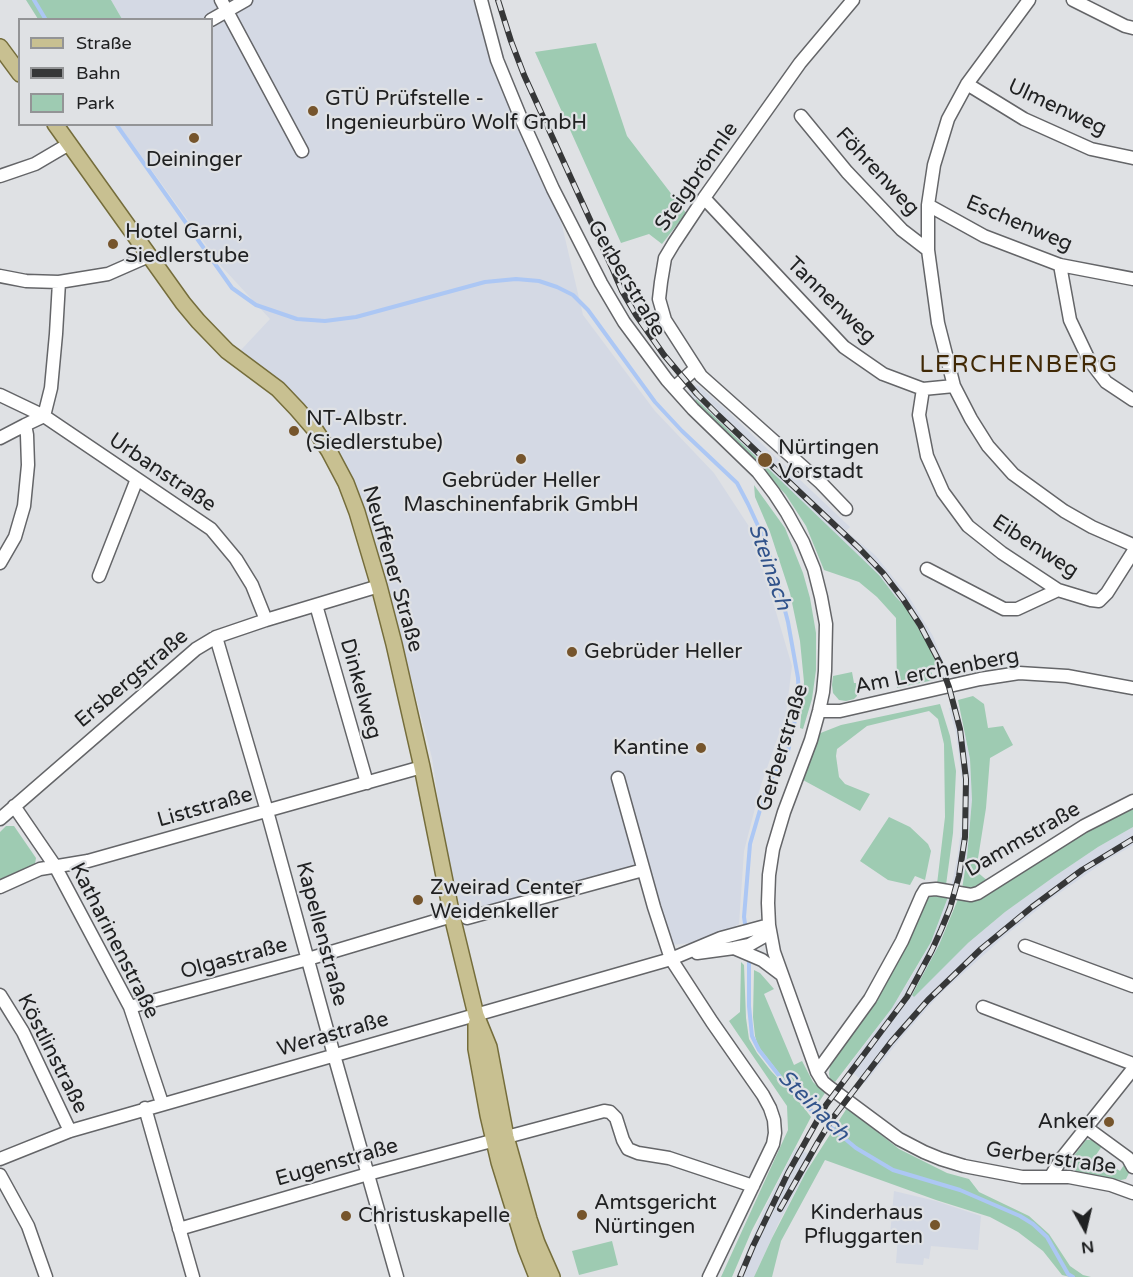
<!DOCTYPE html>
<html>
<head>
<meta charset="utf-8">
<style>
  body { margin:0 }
  #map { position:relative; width:1133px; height:1277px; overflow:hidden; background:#dfe1e4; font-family:"Varela Round",sans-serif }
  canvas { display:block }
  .legend { position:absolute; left:18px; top:18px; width:195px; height:108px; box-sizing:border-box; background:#dfe1e4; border:2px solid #939496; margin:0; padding:8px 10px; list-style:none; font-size:18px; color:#202122 }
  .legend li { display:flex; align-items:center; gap:12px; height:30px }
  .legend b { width:30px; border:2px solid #939496 }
  .north { position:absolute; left:1055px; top:1199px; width:60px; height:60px; -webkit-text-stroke:4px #dfe1e4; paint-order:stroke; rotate:172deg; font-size:16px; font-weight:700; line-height:24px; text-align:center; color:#202122 }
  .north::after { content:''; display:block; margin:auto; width:21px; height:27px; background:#202122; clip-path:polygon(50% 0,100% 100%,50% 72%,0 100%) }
</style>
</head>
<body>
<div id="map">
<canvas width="1133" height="1277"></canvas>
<ul class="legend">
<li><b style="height:8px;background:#c8c091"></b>Straße</li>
<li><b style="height:8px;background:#363738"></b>Bahn</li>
<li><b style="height:16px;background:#9ecbb2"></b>Park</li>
</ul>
<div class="north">N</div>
</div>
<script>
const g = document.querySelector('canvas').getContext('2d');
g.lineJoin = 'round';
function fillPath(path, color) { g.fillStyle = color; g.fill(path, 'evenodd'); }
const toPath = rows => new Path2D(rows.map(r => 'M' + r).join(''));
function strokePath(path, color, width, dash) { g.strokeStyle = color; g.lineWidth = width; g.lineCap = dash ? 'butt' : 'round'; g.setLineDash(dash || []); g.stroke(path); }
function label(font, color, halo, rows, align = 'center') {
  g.font = font + ' "Varela Round",sans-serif'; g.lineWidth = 4.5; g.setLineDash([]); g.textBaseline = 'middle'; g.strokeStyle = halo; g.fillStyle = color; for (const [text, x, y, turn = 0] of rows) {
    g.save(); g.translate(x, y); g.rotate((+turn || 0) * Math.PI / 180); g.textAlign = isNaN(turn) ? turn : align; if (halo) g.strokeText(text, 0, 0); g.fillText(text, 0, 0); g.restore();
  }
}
fillPath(toPath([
  [111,0,473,0,519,127,561,221,583,315,655,411,714,473,752,531,792,666,786,714,761,785,744,851,739,924,708,941,672,945,648,864,462,915,443,834,432,758,386,582,365,510,353,479,335,444,318,421,300,401,240,351,270,319,222,267,119,125,212,124,212,20,122,19],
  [694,385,699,386,724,408,850,527,846,531,875,555,909,597,933,636,946,669,939,671,929,647,908,610,895,596,879,575,697,400,695,401,688,390],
  [958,706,970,759,972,800,967,857,962,880,951,888,958,854,962,820,963,789,956,733,949,708],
  [1133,827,1133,845,1104,862,1048,901,1006,935,939,995,902,1037,865,1083,847,1068,892,1008,917,967,931,942,948,897,953,908,939,945,968,943,1005,912,1055,876,1098,847],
  [796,1147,814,1157,779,1222,754,1277,736,1277,763,1212],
  [894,1191,936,1201,981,1216,978,1250,931,1246,929,1259,924,1258,923,1265,896,1263,898,1236,890,1235]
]), '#d4d9e4');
fillPath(toPath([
  [26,0,111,0,122,19,38,19],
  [596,43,627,136,686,213,662,244,649,234,621,243,535,52],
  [696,399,879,575,895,596,908,610,929,647,939,669,931,671,934,680,897,688,896,618,877,597,859,582,824,570,806,526,786,495,746,451,695,401],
  [754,485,785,528,803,573,810,598,816,633,816,670,812,699,803,729,800,728,804,682,800,641,790,593,770,532,755,497],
  [852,672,854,683,856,683,857,696,854,699,846,701,839,700,833,693,832,685,833,676],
  [973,696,984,704,988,728,1003,726,1013,745,990,758,986,808,976,871,989,882,973,891,962,889,967,857,972,800,970,759,958,700],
  [940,704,950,736,956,771,953,833,946,885,937,884,945,817,944,744,938,719,929,711,867,726,837,749,836,756,839,777,845,784,870,794,860,811,803,780,818,734,841,725],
  [1133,808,1133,827,1098,847,1055,876,1005,912,968,943,914,997,912,995,939,945,958,899,1026,868,1095,826],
  [889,817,910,827,928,844,931,851,925,880,915,876,910,885,888,880,860,861],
  [6,826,14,826,36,858,35,864,0,879,0,832],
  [934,893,948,897,931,942,892,1008,835,1082,830,1079,829,1074,830,1066,833,1059,851,1034,856,1030,871,1007,929,896],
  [741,962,744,965,746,1018,749,1039,757,1053,771,1071,798,1100,811,1117,752,1230,732,1277,721,1277,788,1130,787,1106,729,1021,740,1012],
  [754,970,760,973,774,989,764,994,794,1065,802,1061,813,1082,825,1093,817,1105,786,1082,758,1046,755,1036,753,1017],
  [847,1108,899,1149,947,1173,969,1179,979,1192,1029,1216,1049,1234,1070,1266,1083,1275,1091,1277,1070,1277,1062,1275,1043,1251,1018,1232,990,1217,936,1200,825,1160,781,1241,772,1277,754,1277,772,1238,806,1172],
  [1086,1140,1092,1140,1102,1146,1096,1155,1120,1171,1126,1162,1130,1171,1126,1179,1121,1180,1084,1174,1077,1172,1072,1167,1070,1161],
  [612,1241,618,1265,579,1275,572,1251]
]), '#9ecbb2');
strokePath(toPath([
  [34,0,46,20],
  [116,124,232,288,256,305,297,319,325,321,356,317,485,282,516,279,539,281,557,287,573,295,588,310,655,402,682,431,737,483,748,504,765,541,776,576,788,622,798,678,799,702,788,751,767,786,750,844,744,917,746,930],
  [749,958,749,1006,752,1036,759,1050,784,1082,813,1112,856,1148,893,1170,960,1190,1020,1216,1033,1224,1047,1237,1068,1274,1073,1277]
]), '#acc7f4', 4);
const minor = toPath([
  [221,0,302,151],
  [481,0,497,60,520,116,553,189,601,283,624,322,667,380,693,409,758,472,774,493,787,513,803,542,814,569,821,597,826,624,825,671,823,692,819,711,811,740,784,812,773,849,769,875,768,903,769,925,774,952,817,1072,823,1082,829,1087,899,1139,924,1152,941,1159,964,1166,1022,1177,1069,1177,1111,1185,1133,1193],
  [1029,0,967,84,948,119,934,165,928,205,928,250,938,323,954,386,971,419,988,446,1013,474,1064,511,1092,527,1133,545],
  [1073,0,1125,26,1133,28],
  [211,20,246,0],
  [967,84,1024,119,1091,149,1133,158],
  [801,116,847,172,902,230,928,250],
  [0,176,35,164,69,144],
  [704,198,844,347,883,374,923,389,954,386],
  [928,205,984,236,1060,265,1133,279],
  [1060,265,1070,320,1089,360,1106,382,1133,400],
  [0,276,26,281,59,282,108,274,149,256],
  [674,388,696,368],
  [923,389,919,415,927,456,943,492,968,526,1002,553,1058,590,1091,600,1099,601,1107,593,1133,552],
  [0,395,44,416,211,529,236,559,252,585,266,620],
  [44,416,51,388,56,334,59,282],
  [0,438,25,425],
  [846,509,821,483,701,376,665,320,659,299,661,282,665,258,674,243,704,198,800,63,853,0],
  [0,563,15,537,24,506,28,465,27,435,25,425,44,416],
  [927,569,1004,609,1017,609,1058,590],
  [99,576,137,479],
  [316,605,367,783],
  [216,637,267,811,334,1055,397,1277],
  [819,711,840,711,980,679,1019,673,1067,676,1133,688],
  [618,778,654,907,671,959,712,1022,763,1095,770,1108,774,1120,775,1133,773,1144,709,1277],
  [14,806,55,866,130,1007,162,1103],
  [0,819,196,649,216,637,266,620,379,586],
  [0,887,40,869,88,861,422,767],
  [467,918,643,870],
  [1025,946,1133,986],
  [734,948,762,960,782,975],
  [697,953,734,948,749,945,770,933],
  [0,995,23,1032,70,1131],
  [130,1007,308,959,452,916],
  [983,1007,1133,1064],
  [817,1072,870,999,902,941,922,895,925,890,936,889,971,895,978,893,1084,826,1133,801],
  [145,1108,193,1277],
  [1087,1128,1128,1158,1133,1167],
  [0,1159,70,1131,671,959,721,938,769,925],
  [0,1175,28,1226,46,1277],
  [1051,1176,1062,1158,1133,1069],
  [179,1229,368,1174,604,1111,610,1112,616,1118,623,1140,628,1149,638,1153,669,1158,753,1186]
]);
const major = toPath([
  [0,47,20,74],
  [55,124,183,303,198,321,227,351,278,389,297,409,316,431,329,451,346,483,357,512,379,586,394,644,422,767,452,916,476,1015,489,1047,506,1137,529,1219,537,1243,552,1277],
  [476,1024,476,1049,488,1115,499,1162,526,1249,537,1277]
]);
strokePath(minor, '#646568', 15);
strokePath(major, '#756d3b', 18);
strokePath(minor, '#fff', 12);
strokePath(major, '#c8c091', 15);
const rail = toPath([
  [498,0,511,41,524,75,613,270,622,291,636,315,664,355,697,394,718,415,859,548,883,573,903,599,920,625,940,663,949,687,960,729,966,779,965,837,959,876,950,908,941,930,932,950,907,997,826,1105,788,1173,753,1246,740,1277],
  [780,1209,818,1142,832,1119,891,1042,928,1000,981,949,1032,907,1082,870,1133,839]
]);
strokePath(rail, '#363738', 6);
strokePath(rail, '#dfe1e4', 4, [11]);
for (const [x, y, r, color] of [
  [313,111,6,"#76552c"],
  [194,138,6,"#76552c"],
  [113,244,6,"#76552c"],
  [294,431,6,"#76552c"],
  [521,459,6,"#76552c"],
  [765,460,8,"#76552c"],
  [572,652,6,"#76552c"],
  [701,748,6,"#76552c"],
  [418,900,6,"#76552c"],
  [1109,1122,6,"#76552c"],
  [582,1215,6,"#76552c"],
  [346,1216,6,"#76552c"],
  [935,1225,6,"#76552c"]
]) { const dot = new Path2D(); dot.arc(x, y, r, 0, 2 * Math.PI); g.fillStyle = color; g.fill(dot); strokePath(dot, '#dfe1e4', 2); }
label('21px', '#202122', '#dfe1e4', [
  ["GTÜ Prüfstelle -",325,99],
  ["Ingenieurbüro Wolf GmbH",325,123],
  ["Deininger",194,160,"center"],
  ["Hotel Garni,",125,232],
  ["Siedlerstube",125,256],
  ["NT-Albstr.",306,419],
  ["(Siedlerstube)",306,443],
  ["Nürtingen",778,448],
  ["Vorstadt",778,472],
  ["Gebrüder Heller",521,481,"center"],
  ["Maschinenfabrik GmbH",521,505,"center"],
  ["Gebrüder Heller",584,652],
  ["Kantine",689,748,"right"],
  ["Zweirad Center",430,888],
  ["Weidenkeller",430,912],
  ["Anker",1097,1122,"right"],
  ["Amtsgericht",594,1203],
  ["Nürtingen",594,1227],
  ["Kinderhaus",923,1213,"right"],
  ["Pfluggarten",923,1237,"right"],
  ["Christuskapelle",358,1216]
], 'left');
label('21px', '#202122', '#dfe1e4', [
  ["Ulmenweg",1057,108,25],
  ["Föhrenweg",877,172,47],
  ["Steigbrönnle",697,177,-55],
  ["Eschenweg",1019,224,23],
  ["Gerberstraße",626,279,59],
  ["Tannenweg",831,301,44],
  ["Urbanstraße",162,473,34],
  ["Eibenweg",1035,547,33],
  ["Neuffener Straße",392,569,74],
  ["Am Lerchenberg",937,672,-11],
  ["Ersbergstraße",132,679,-40],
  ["Dinkelweg",360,689,74],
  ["Gerberstraße",783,748,-73],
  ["Liststraße",205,808,-16],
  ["Dammstraße",1023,840,-30],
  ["Kapellenstraße",321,934,75],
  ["Katharinenstraße",114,941,63],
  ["Olgastraße",234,959,-15],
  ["Werastraße",333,1035,-16],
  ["Köstlinstraße",52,1054,63],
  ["Gerberstraße",1051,1159,8],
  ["Eugenstraße",337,1163,-16]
]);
label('italic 22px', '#31538b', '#dfe1e4', [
  ["Steinach",769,567,71],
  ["Steinach",813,1106,45]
]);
g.letterSpacing = '1.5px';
label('24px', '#412906', '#dfe1e4', [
  ["LERCHENBERG",1019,366]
]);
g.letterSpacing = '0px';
</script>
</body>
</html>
